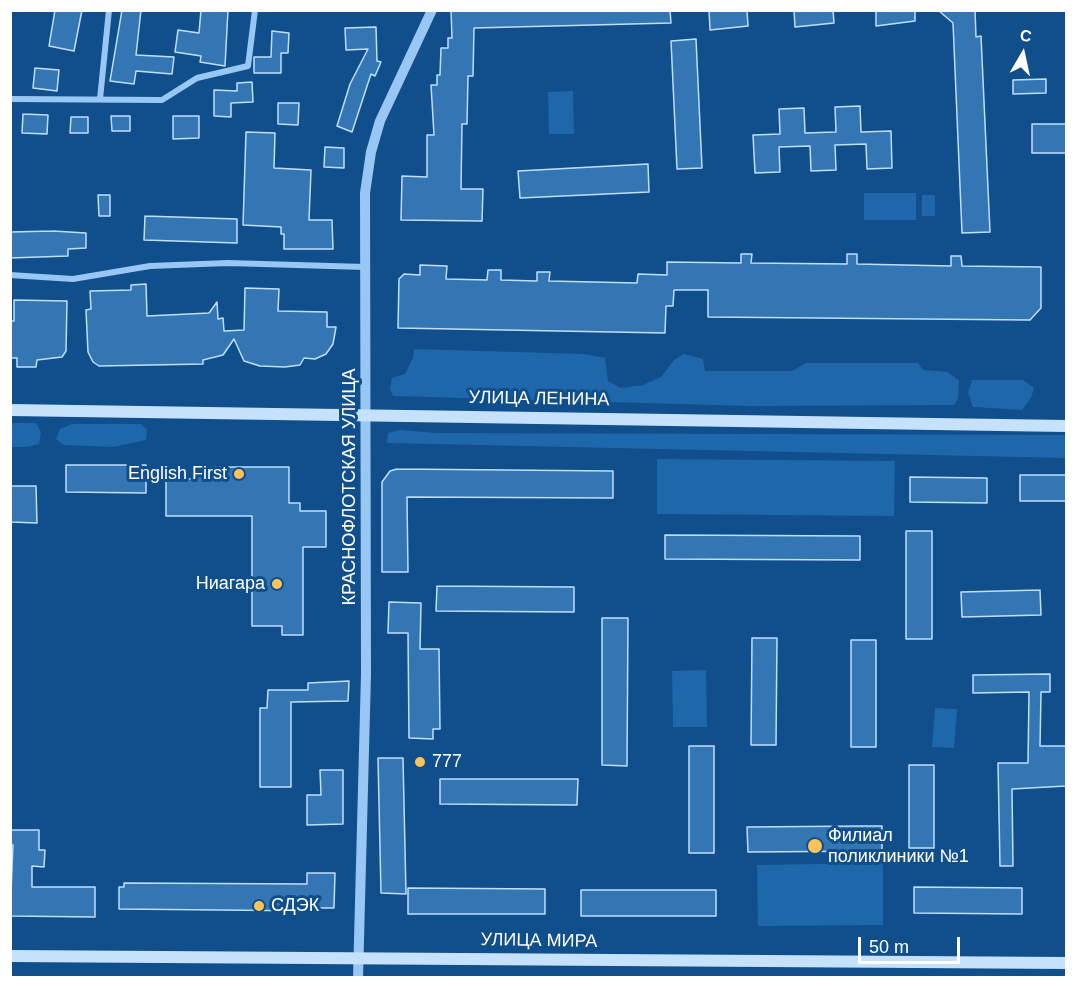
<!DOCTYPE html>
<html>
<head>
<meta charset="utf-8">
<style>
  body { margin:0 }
  #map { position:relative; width:1077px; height:988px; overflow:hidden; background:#104f8c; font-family:Helvetica,sans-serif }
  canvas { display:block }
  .frame { position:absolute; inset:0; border:12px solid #fff; pointer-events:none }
  .north { position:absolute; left:993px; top:24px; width:60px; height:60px; -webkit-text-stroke:4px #104f8c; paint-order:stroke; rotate:9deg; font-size:16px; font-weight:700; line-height:24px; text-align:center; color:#fff }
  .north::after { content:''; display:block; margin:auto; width:21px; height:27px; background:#fff; clip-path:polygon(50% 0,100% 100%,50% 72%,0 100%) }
  .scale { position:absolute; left:858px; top:937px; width:102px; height:27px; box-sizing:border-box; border:3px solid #fff; border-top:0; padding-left:8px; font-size:18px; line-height:21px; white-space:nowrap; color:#fff; -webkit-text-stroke:4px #104f8c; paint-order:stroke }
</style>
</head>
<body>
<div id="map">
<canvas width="1077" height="988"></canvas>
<div class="frame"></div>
<div class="north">С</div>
<div class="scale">50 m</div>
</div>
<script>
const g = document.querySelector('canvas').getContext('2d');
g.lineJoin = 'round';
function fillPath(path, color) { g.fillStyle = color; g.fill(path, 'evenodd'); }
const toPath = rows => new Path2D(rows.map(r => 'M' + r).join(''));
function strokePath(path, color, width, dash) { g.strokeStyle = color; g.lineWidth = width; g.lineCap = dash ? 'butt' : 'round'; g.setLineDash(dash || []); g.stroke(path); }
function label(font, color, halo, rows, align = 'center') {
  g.font = font + ' Helvetica,sans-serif'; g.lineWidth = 6; g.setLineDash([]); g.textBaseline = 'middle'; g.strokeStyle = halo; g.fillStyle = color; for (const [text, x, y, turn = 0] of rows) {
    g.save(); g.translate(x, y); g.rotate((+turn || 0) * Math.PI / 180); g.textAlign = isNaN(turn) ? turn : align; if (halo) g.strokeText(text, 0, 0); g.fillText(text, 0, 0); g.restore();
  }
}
fillPath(toPath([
  [573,91,574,134,549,134,548,92],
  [864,193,916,193,916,220,864,220],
  [922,195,935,195,935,216,922,216],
  [414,349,584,354,605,358,608,381,621,388,643,385,661,377,674,360,684,354,703,359,705,371,792,371,806,363,918,363,923,370,947,372,959,380,958,399,954,405,751,406,393,396,390,389,392,378,405,374,413,358],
  [972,380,1023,380,1034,388,1031,398,1022,410,973,407,968,393],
  [11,423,36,423,41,432,39,444,26,447,11,447],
  [72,424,141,424,147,430,146,440,113,447,64,445,56,439,60,429],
  [400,430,436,433,1066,435,1066,458,387,443,388,433],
  [657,459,895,461,894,516,657,514],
  [706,670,707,727,673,727,672,671],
  [935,708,957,709,954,748,932,747],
  [883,863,883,925,758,926,757,865]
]), '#1e67aa');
const building = toPath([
  [55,10,82,10,74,51,49,46,55,10],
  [122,10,141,10,136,55,174,57,172,74,136,71,134,84,110,81,122,10],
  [201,10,228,10,225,66,200,62,201,56,175,52,178,30,199,33,201,10],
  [451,10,670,10,671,23,474,28,473,76,468,76,467,124,462,124,461,189,483,189,482,221,401,220,402,176,427,177,427,135,434,135,431,85,437,85,437,75,440,75,441,48,448,48,448,38,452,38,451,10],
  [709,10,747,10,748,26,710,30,709,10],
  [794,10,833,10,834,23,795,27,794,10],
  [876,10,915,10,915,21,876,26,876,10],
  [938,10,975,10,976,37,981,36,990,232,962,233,953,23,938,10],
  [376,27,377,61,381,62,375,76,371,74,352,132,337,126,350,84,368,49,346,50,345,28,376,27],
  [272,31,289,33,288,53,281,53,281,73,254,73,254,57,271,57,272,31],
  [696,39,702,168,677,169,671,41,696,39],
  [35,68,59,70,57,91,33,88,35,68],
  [1046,79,1046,93,1013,94,1013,80,1046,79],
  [252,82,253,102,231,103,231,117,214,116,214,90,237,91,237,83,252,82],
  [278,103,299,103,298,125,278,124,278,103],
  [860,106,861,132,891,131,892,168,867,169,866,144,835,145,836,170,811,171,810,146,779,147,780,172,755,173,753,135,780,134,779,109,804,108,805,133,836,132,835,107,860,106],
  [23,114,48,115,47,134,22,133,23,114],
  [111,116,130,116,130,131,112,131,111,116],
  [173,116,199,116,199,138,173,139,173,116],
  [71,117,88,117,88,133,70,133,71,117],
  [1032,124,1066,124,1066,153,1032,153,1032,124],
  [246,132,275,133,274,168,311,170,309,220,332,220,333,249,284,249,284,234,281,234,281,227,243,225,246,132],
  [325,147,344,148,344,168,324,167,325,147],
  [648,164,649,192,520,198,518,171,648,164],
  [98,195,110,195,110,216,99,216,98,195],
  [145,216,237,219,237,243,144,240,145,216],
  [53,231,86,233,86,248,68,249,68,256,10,258,10,232,53,231],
  [741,254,752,254,751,263,847,264,847,254,857,254,857,264,951,266,951,256,961,256,962,266,1041,267,1041,308,1030,320,708,317,708,290,674,290,673,306,666,306,665,333,398,328,399,279,404,274,420,275,420,265,447,266,446,279,487,280,488,270,501,270,501,280,537,281,537,272,550,272,549,281,637,283,638,274,667,275,667,262,741,263,741,254],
  [146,284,147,316,209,313,217,302,218,319,223,318,224,331,244,330,245,288,279,289,278,311,327,312,327,327,336,327,333,344,326,354,315,359,304,358,300,365,285,367,260,366,244,361,234,339,223,355,203,360,203,364,99,366,93,362,88,352,86,310,91,309,90,291,131,290,131,285,146,284],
  [14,300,67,301,66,351,62,357,37,360,36,367,17,367,17,358,10,358,10,321,14,321,14,300],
  [66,465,146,465,146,493,66,492,66,465],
  [192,467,289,467,289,503,300,503,300,511,326,511,326,547,303,547,303,635,282,635,282,626,252,626,252,516,166,516,166,478,192,479,192,467],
  [397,469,613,471,613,498,407,497,408,572,382,572,382,482,390,471,397,469],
  [1020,475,1066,475,1066,501,1020,501,1020,475],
  [910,477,987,478,987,503,910,502,910,477],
  [10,486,36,486,37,523,10,522,10,486],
  [906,531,932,531,932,639,906,639,906,531],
  [665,535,860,536,860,560,665,559,665,535],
  [437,586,574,587,574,612,436,611,437,586],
  [1040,590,1041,615,962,617,961,592,1040,590],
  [389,602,421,603,420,649,439,649,440,729,433,729,433,739,409,738,408,633,388,633,389,602],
  [602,618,628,618,627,766,602,765,602,618],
  [752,638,777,638,776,745,751,745,752,638],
  [851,640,876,640,876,747,851,747,851,640],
  [1050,674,1050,692,1041,692,1040,746,1066,746,1066,786,1012,789,1013,866,1000,866,998,763,1028,763,1029,692,973,693,973,675,1050,674],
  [349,681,348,701,291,702,291,787,260,787,260,708,267,708,268,690,308,690,308,683,349,681],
  [689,746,714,746,714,853,689,853,689,746],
  [378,758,403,758,406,894,381,893,378,758],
  [909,765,934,765,934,848,909,848,909,765],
  [320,770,343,770,343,824,307,825,307,795,321,795,320,770],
  [440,779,578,779,577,805,440,804,440,779],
  [863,826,882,826,882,851,748,852,747,827,863,826],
  [10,830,39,830,39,850,45,850,44,867,32,866,32,887,95,887,95,917,10,916,13,845,10,845,10,830],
  [307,873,335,873,334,908,317,908,317,911,119,909,119,887,124,887,124,883,307,884,307,873],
  [914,887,1022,888,1022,914,914,913,914,887],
  [408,888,545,889,545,914,408,914,408,888],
  [581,890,716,890,716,916,581,916,581,890]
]);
fillPath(building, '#3476b4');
strokePath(building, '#bedffd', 1.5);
strokePath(toPath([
  [10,99,162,100,197,78,248,66,255,10],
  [100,99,109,10],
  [10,275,73,279,150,266,228,263,365,267]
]), '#97c7f2', 6);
strokePath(toPath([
  [358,978,366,674,365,193,371,152,380,121,432,10]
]), '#97c7f2', 10);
strokePath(toPath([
  [10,410,1066,426],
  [10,956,1066,963]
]), '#c6e1fc', 12);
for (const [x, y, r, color] of [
  [239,474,6,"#ffc358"],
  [277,584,6,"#ffc358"],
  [420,762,6,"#ffc358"],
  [815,846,8,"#ffc358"],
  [259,906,6,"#ffc358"]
]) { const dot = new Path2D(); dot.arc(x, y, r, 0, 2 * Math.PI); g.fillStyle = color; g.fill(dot); strokePath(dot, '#104f8c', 2); }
label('18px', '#fff', '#104f8c', [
  ["УЛИЦА ЛЕНИНА",539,399,1],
  ["КРАСНОФЛОТСКАЯ УЛИЦА",350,487,-90],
  ["УЛИЦА МИРА",539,941,1]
]);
label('18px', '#fff', '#104f8c', [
  ["English First",227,474,"right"],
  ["Ниагара",265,584,"right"],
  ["777",432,762],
  ["Филиал",828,836],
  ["поликлиники №1",828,857],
  ["СДЭК",271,906]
], 'left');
</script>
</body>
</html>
